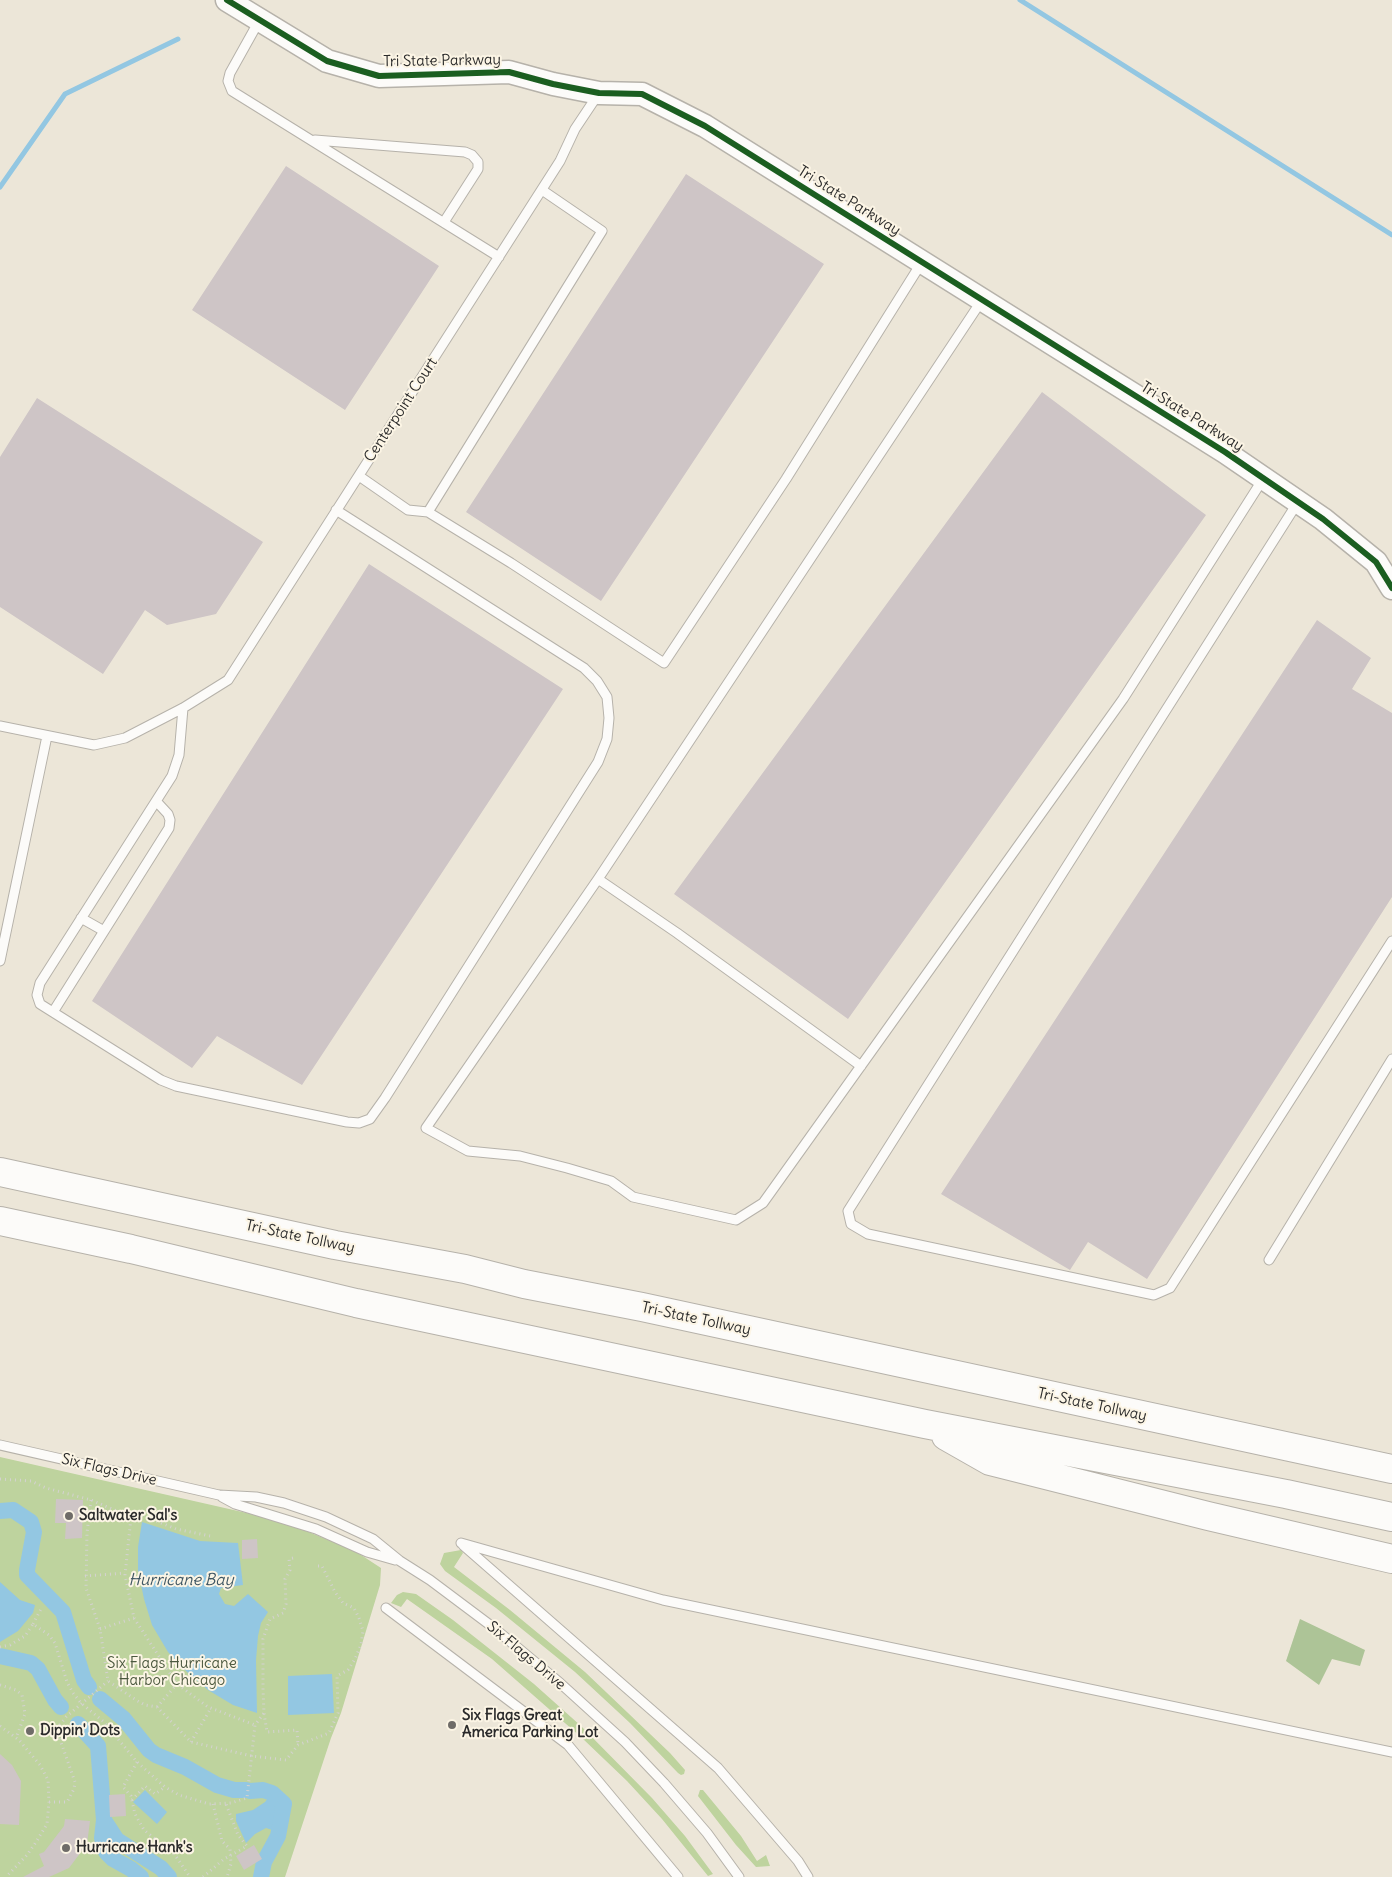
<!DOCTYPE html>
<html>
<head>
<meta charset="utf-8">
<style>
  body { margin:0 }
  canvas { display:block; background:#ece6d8 }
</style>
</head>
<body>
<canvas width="1392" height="1877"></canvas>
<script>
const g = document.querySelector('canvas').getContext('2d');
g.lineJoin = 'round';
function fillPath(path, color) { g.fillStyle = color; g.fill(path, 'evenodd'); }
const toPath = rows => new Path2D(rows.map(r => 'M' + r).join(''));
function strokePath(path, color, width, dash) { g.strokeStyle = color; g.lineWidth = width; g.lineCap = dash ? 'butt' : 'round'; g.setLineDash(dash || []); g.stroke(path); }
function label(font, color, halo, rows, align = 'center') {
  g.font = font + ' Delius,sans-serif'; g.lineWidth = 4; g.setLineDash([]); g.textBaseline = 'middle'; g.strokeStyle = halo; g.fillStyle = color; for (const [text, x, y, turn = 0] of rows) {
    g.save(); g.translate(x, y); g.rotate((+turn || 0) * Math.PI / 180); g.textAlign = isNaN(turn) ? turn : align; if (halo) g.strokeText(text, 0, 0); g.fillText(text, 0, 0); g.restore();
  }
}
fillPath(toPath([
  [0,1457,282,1521,355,1551,381,1568,380,1585,341,1713,331,1738,285,1877,0,1877],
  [461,1550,463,1553,454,1567,510,1610,585,1672,670,1753,685,1770,684,1774,681,1775,678,1773,630,1723,575,1672,496,1608,445,1571,440,1564,444,1553],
  [403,1592,416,1594,453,1620,534,1684,581,1726,652,1798,685,1836,713,1874,708,1876,662,1819,627,1781,582,1738,492,1659,407,1599,401,1607,391,1603,397,1595],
  [700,1790,703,1790,741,1836,757,1861,766,1855,770,1866,756,1867,736,1845,698,1796]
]), '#bed39e');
fillPath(toPath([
  [1300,1619,1365,1650,1360,1666,1332,1659,1319,1685,1286,1661]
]), '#adc497');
fillPath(toPath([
  [142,1522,200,1541,238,1543,243,1585,221,1588,219,1594,225,1604,234,1606,248,1594,268,1612,261,1623,258,1636,256,1660,257,1713,233,1705,208,1690,188,1673,168,1652,152,1625,144,1599,138,1570,138,1547],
  [0,1582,20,1600,35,1605,33,1613,18,1631,0,1642],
  [332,1674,334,1713,288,1715,288,1676],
  [145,1790,167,1812,157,1824,133,1802],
  [272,1793,284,1804,278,1836,272,1830,266,1828,255,1834,246,1843,236,1821,236,1814,253,1810,265,1802]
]), '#93c7e2');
strokePath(toPath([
  [1020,0,1392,235],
  [0,187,65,94,178,39]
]), '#93c7e2', 5);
strokePath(toPath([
  [0,1511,13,1510,31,1522,34,1532,27,1570,27,1575,63,1612,84,1680,89,1687],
  [0,1656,31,1663,38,1669,55,1700,61,1707],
  [100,1699,124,1719,149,1750,156,1755,185,1767,217,1785,234,1790,246,1790],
  [78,1724,98,1746,104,1820,117,1840,161,1868,169,1877],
  [250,1791,263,1790,272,1793,284,1804,278,1836,264,1862,261,1877],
  [104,1820,102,1838,106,1852,113,1859,131,1869,141,1877]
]), '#93c7e2', 16);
fillPath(toPath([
  [286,166,439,266,345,410,192,310],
  [686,174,824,264,601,601,466,512],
  [1042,392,1206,515,848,1019,674,894],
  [37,398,263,542,216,614,167,625,145,610,103,674,0,607,0,457],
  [369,564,563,689,302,1085,217,1036,192,1068,92,1001],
  [1317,620,1371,658,1352,689,1392,713,1392,897,1147,1279,1088,1242,1070,1270,941,1194],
  [56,1499,83,1500,82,1538,65,1539,66,1523,55,1523],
  [257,1539,258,1558,242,1559,242,1540],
  [0,1754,12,1765,21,1781,19,1825,0,1824],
  [125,1794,126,1816,110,1817,109,1795],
  [65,1819,90,1821,87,1844,69,1868,49,1877,23,1877,44,1866,39,1854,44,1852,64,1826],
  [254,1845,262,1859,244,1870,236,1856]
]), '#cec5c6');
const service = toPath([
  [259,21,230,73,228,81,232,91,499,257],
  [315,140,465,152,472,155,478,162,478,169,444,222],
  [982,300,598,879,426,1128,468,1151,520,1156,567,1168,611,1181,633,1197,736,1220,763,1203,1123,699,1263,479],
  [359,476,408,510,428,512,511,563,664,663,786,479,922,262],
  [1298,502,848,1211,851,1224,868,1234,1154,1295,1170,1288,1392,941],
  [428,512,602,231,542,190],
  [183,708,179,755,172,776,40,983,37,995,40,1004,161,1080,176,1086,347,1122,359,1123,370,1119,385,1098,598,762,607,739,609,718,607,697,597,681,584,668,336,510],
  [0,726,94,745,125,738,183,708,228,680,560,161,575,129,599,93],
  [598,879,677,933,861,1066],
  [81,918,104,931],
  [0,961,47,736],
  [53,1012,169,828,170,820,168,814,156,801],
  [1269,1260,1392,1059],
  [0,1445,219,1495,256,1497,284,1503,326,1517,373,1539,400,1561,430,1580,494,1628,560,1683,625,1742,664,1783,707,1833,739,1877],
  [222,1497,235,1504,316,1529,367,1552,395,1560],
  [461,1543,663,1600,1392,1752],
  [463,1545,718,1768,798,1861,808,1877],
  [386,1608,568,1745,678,1877]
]);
const tertiary = toPath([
  [227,0,327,61,379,76,509,72,553,84,599,93,642,94,705,126,1225,452,1323,519,1376,562,1392,588]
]);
const motorway = toPath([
  [0,1172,335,1245,465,1269,524,1284,642,1307,1392,1469],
  [0,1221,131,1249,356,1303,925,1424,1286,1494,1392,1517],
  [946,1436,990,1461,1208,1516,1392,1559]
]);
strokePath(service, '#b6b2aa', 11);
strokePath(tertiary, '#b6b2aa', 25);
strokePath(motorway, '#b6b2aa', 30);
strokePath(toPath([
  [0,1479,31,1481,46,1488,91,1500,131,1517,125,1575,134,1618,177,1684,208,1707,255,1725],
  [91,1500,87,1533,86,1588,100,1629,108,1681,136,1700,145,1705,157,1707,191,1742,252,1756,286,1760,298,1745,329,1733,338,1713,337,1676,348,1670,355,1659,361,1645,363,1631,359,1618,354,1608,343,1603,335,1592,322,1566,317,1566],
  [131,1517,134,1512,176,1529,210,1536],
  [293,1558,289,1559,290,1570,285,1579,286,1604,283,1613,270,1619,263,1639,263,1689,264,1713,267,1732,297,1730,298,1745],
  [85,1576,125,1573],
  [33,1624,42,1607],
  [100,1629,134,1618],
  [0,1647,10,1645,25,1636,33,1624,49,1635,55,1643,67,1682,73,1693,81,1703,104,1722,137,1762,165,1787,179,1795,209,1804,231,1803,247,1798,255,1725,264,1713],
  [0,1685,16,1690,22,1695,25,1714,16,1738],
  [157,1707,177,1684],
  [0,1726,19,1740,40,1765,48,1780,49,1802,47,1824,36,1842,27,1855,6,1877],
  [191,1742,211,1708],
  [137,1762,123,1787,131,1796,135,1814,144,1830,175,1855,190,1877],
  [132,1800,145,1786,155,1794,165,1787],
  [49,1802,67,1802,74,1789,75,1782,58,1734,59,1726,66,1717,108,1681],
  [213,1804,222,1841,230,1849,231,1864,227,1877],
  [203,1877,224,1859,247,1846,238,1835,226,1804]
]), '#d4d2d0', 3, [1, 4]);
strokePath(service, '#fcfbf9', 9);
strokePath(tertiary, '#fcfbf9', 22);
strokePath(motorway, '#fcfbf9', 28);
strokePath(toPath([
  [227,0,327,61,379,76,509,72,553,84,599,93,642,94,705,126,1225,452,1323,519,1376,562,1392,588]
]), '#1b5e20', 6);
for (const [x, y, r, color] of [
  [69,1516,5,"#6f6c68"],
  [452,1725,5,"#6f6c68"],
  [30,1731,5,"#6f6c68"],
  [66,1848,5,"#6f6c68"]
]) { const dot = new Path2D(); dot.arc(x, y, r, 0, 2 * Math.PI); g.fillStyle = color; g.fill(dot); strokePath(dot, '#fcf5e5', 2); }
label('15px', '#2b2b2b', '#fcf5e5', [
  ["Tri State Parkway",442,61,-1],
  ["Tri State Parkway",849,201,32],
  ["Centerpoint Court",401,410,-57],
  ["Tri State Parkway",1192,417,32],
  ["Tri-State Tollway",300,1237,12],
  ["Tri-State Tollway",696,1319,12],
  ["Tri-State Tollway",1092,1405,12],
  ["Six Flags Drive",109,1470,13],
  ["Six Flags Drive",526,1656,40]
]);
label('bold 15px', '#2b2b2b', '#fcf5e5', [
  ["Saltwater Sal's",79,1516],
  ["Six Flags Great",462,1716],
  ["America Parking Lot",462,1733],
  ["Dippin' Dots",40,1731],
  ["Hurricane Hank's",76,1848]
], 'left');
label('15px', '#4c593f', '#fcf5e5', [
  ["Six Flags Hurricane",172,1664],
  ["Harbor Chicago",172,1681]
]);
label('italic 16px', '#3f5663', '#fcf5e5', [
  ["Hurricane Bay",181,1580]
]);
</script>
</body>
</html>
